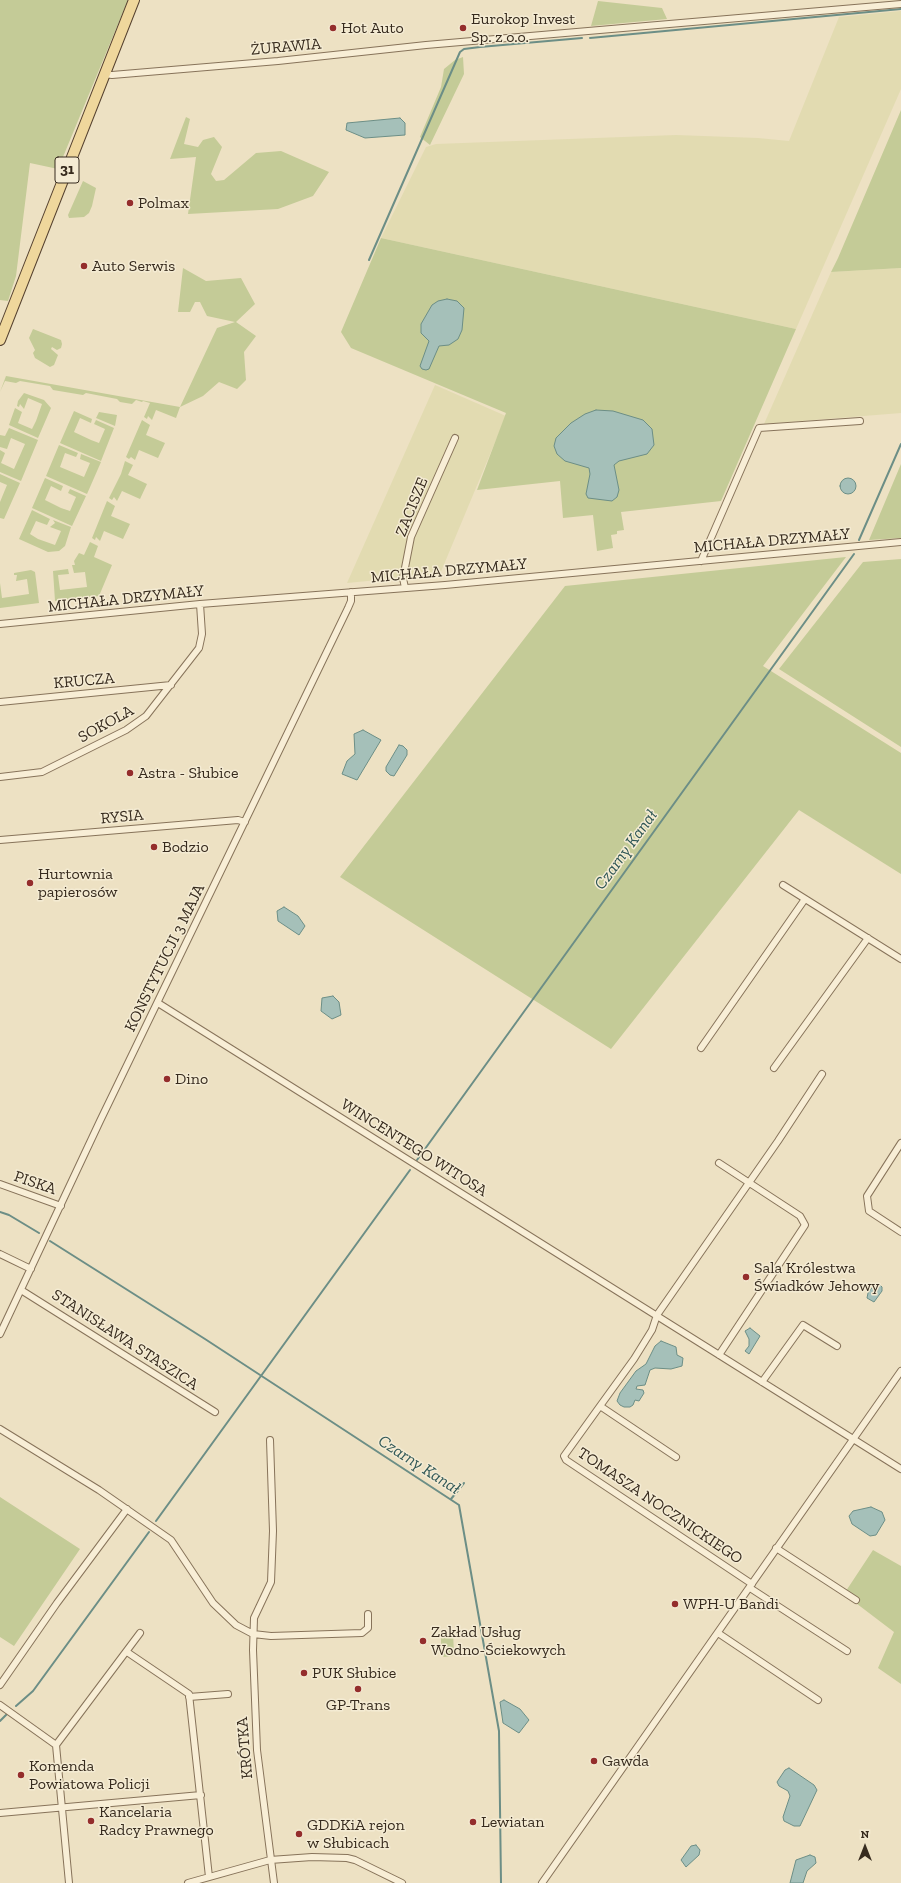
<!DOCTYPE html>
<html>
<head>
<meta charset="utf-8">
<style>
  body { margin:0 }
  #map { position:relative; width:901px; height:1883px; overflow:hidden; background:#ede1c3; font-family:"Zilla Slab",serif }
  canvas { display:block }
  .north { position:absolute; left:845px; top:1827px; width:40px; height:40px; -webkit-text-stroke:3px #f4ebd3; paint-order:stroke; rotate:0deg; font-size:11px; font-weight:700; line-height:16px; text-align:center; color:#372b1e }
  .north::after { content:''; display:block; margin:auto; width:14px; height:18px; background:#372b1e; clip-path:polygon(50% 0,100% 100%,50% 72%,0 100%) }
</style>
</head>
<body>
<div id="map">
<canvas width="901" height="1883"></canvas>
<div class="north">N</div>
</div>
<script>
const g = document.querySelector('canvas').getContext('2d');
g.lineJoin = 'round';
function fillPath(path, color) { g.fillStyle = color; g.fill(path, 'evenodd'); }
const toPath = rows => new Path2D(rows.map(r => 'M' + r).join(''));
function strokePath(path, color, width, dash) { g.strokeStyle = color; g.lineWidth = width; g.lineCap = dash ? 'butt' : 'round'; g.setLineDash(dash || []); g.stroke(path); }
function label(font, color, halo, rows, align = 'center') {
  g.font = font + ' "Zilla Slab",serif'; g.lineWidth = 3; g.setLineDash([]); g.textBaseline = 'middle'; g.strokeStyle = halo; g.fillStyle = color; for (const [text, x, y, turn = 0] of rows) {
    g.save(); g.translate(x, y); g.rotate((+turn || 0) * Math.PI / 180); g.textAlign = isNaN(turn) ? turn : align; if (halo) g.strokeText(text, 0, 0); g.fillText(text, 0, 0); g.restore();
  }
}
fillPath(toPath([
  [901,11,901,89,796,329,381,238,426,147,436,144,676,135,758,138,789,141,839,17],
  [901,268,901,413,764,424,831,272],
  [435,385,506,416,440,574,347,583]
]), '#e2dbb1');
fillPath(toPath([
  [0,0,128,0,58,169,30,163,16,276,8,301,0,300],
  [598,1,662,8,667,19,591,26],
  [463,57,464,74,430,145,420,137,441,87,444,69,455,60],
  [901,110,901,268,831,272,838,258],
  [186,117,190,119,184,144,198,147,203,140,214,137,222,147,211,174,216,181,224,180,256,153,281,151,329,172,313,196,278,209,188,214,196,157,170,159],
  [83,181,96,188,92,206,89,213,84,217,69,218,68,215],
  [381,238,796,329,721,501,621,512,624,530,617,531,617,534,611,535,613,548,597,551,593,515,563,518,560,481,477,490,506,413,351,348,341,332],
  [183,268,206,281,241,278,255,304,236,322,256,336,244,352,246,380,237,389,219,382,203,396,180,407,176,418,156,410,152,420,148,416,147,419,144,417,150,403,143,401,142,402,136,400,132,404,120,402,117,399,86,393,83,395,53,390,50,386,20,381,16,383,5,381,0,392,6,376,180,407,217,328,235,322,207,316,200,302,195,302,190,312,178,312],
  [33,329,61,340,62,344,61,348,57,350,52,347,51,349,58,355,54,365,50,367,35,358,33,353,35,350,29,338],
  [24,393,44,400,51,408,38,438,9,425,15,408,22,412,18,423,32,429,36,421,42,404,28,398,24,409,20,404,19,407,17,406,18,401],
  [74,411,92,419,91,423,80,418,74,432,91,440,99,443,105,429,94,424,96,420,114,428,101,461,60,443],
  [99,412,117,415,115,426,96,418],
  [142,420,150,425,146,435,165,443,158,458,139,450,135,460,131,457,129,459,126,457],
  [9,428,38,440,21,481,0,472,0,450,5,453,1,463,14,469,25,444,11,438,7,449,0,447,0,435,5,436],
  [59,445,78,453,76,457,65,453,60,467,84,477,90,463,80,459,81,454,101,462,87,494,46,476],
  [125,461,133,465,128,475,147,484,140,499,122,491,117,501,114,497,112,500,109,498,121,474],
  [901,464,901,538,869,540],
  [0,474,20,483,4,519,0,518,0,502,7,485,0,482],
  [45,478,63,486,61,491,51,486,45,500,61,508,70,511,76,497,68,493,70,489,86,496,72,526,32,508],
  [107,501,115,506,111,516,130,524,123,539,104,531,100,541,96,537,95,540,92,538],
  [32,510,50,519,47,525,36,521,30,534,38,539,55,545,61,531,50,527,55,523,53,520,71,527,65,546,59,551,48,552,19,539],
  [90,542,98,546,94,557,112,565,99,596,55,601,53,571,68,569,69,574,58,575,60,590,87,587,85,572,74,573,72,565,75,565,74,561,79,553,84,555],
  [846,557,763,666,901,753,901,874,799,810,611,1049,340,877,565,586],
  [901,559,901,747,779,669,863,562],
  [31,570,35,572,39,603,0,608,0,583,2,598,29,594,27,579,16,581,17,575,14,575,14,573],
  [0,1497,80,1549,14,1646,0,1637],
  [873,1550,901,1566,901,1684,878,1668,894,1632,844,1594],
  [441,1632,453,1632,454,1654,452,1656,444,1657,441,1655]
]), '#c4cb97');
const water = toPath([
  [400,118,405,123,405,135,365,138,346,130,347,123,400,118],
  [447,299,457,301,464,308,462,330,458,339,449,345,439,346,429,369,426,370,422,369,420,366,429,341,421,333,421,324,432,305,438,301,447,299],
  [596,410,613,411,643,420,652,429,654,445,647,454,619,461,614,465,619,490,617,497,612,501,588,498,586,494,590,474,589,468,565,461,557,454,554,446,556,438,571,423,585,414,596,410],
  '840 486a8 8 0 1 1 16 0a8 8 0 1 1-16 0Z',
  [363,730,381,740,357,780,342,774,347,761,355,754,354,734,363,730],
  [399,745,403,746,407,750,407,755,394,776,390,775,386,771,386,767,399,745],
  [284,907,298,916,305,926,299,935,278,921,277,911,284,907],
  [333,996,339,1002,341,1015,332,1019,321,1011,322,998,333,996],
  [879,1284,882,1287,882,1291,874,1302,867,1298,868,1293,874,1285,879,1284],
  [750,1328,760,1336,749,1354,745,1351,749,1346,749,1339,745,1331,750,1328],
  [661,1341,676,1347,677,1355,683,1358,682,1366,671,1369,655,1368,650,1370,645,1385,637,1386,636,1389,643,1390,644,1393,639,1401,635,1400,633,1405,630,1407,624,1407,620,1405,617,1401,620,1393,636,1371,646,1364,655,1346,661,1341],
  [871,1507,882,1512,885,1520,876,1535,870,1536,852,1524,849,1516,853,1511,871,1507],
  [504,1700,520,1709,529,1720,519,1733,503,1723,500,1702,504,1700],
  [789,1768,814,1785,817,1790,800,1826,794,1826,784,1821,783,1817,790,1796,788,1791,779,1786,777,1782,785,1770,789,1768],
  [696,1845,700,1850,699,1855,686,1867,681,1860,691,1846,696,1845],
  [810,1855,815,1857,816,1863,807,1871,803,1883,790,1883,796,1860,810,1855]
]);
fillPath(water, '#a5c0b9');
strokePath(water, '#6c8e86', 1);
strokePath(toPath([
  [590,38,901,9],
  [369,260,460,52,464,49,480,47,582,38],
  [859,540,901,444],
  [417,1160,854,554],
  [0,1212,9,1215,39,1233],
  [50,1241,205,1339,459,1505,499,1731,501,1883],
  [451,1499,464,1483],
  [156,1521,410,1170],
  [16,1706,33,1691,149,1532],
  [0,1721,7,1714]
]), '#6c8e86', 2);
const street = toPath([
  [104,74,112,75,278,61,426,45,901,4],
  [701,561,759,428,860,421],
  [405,588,403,578,411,537,455,438],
  [0,624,200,604,445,585,901,542],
  [0,702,171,685],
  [0,777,42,772,126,730,146,716,199,648,202,634,200,604],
  [0,840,238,820,245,822],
  [783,885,901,959],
  [158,1003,901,1469],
  [701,1048,805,899],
  [774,1068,868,938],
  [901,1143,867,1196,869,1211,901,1232],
  [0,1184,61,1206],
  [0,1254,31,1269],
  [21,1290,215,1412],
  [0,1334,100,1121,348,608,351,601,351,592],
  [719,1355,805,1225,800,1216,719,1163],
  [762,1382,803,1325,837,1346],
  [600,1406,634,1359,652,1330,657,1315,778,1141,822,1074],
  [0,1429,99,1490,171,1540,213,1603,236,1625,253,1634,271,1636,362,1633,368,1628,368,1614],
  [270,1440,273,1531,271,1582,254,1618,253,1650,257,1750,274,1883],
  [676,1457,600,1406,564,1456,566,1460,752,1584],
  [776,1548,856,1600],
  [750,1588,847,1651],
  [718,1633,818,1700],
  [127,1652,189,1694,209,1877],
  [0,1685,57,1603,127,1509],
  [189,1697,228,1694],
  [0,1705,56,1745],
  [56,1745,140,1633],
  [56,1745,69,1883],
  [0,1813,201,1795],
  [188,1883,270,1860,312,1857,347,1858,355,1860,402,1883],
  [542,1883,901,1371]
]);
const primary = toPath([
  [0,340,134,0]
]);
strokePath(street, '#87735a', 8);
strokePath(primary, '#55412f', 12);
strokePath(street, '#f8eed6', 6);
strokePath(primary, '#efd79c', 10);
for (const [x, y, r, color] of [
  [333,28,4,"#942d2c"],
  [463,28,4,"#942d2c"],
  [130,203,4,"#942d2c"],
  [84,266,4,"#942d2c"],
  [130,773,4,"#942d2c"],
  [154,847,4,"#942d2c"],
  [30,883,4,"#942d2c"],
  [167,1079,4,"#942d2c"],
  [746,1277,4,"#942d2c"],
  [675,1604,4,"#942d2c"],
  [423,1641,4,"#942d2c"],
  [304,1673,4,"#942d2c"],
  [358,1689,4,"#942d2c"],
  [594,1761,4,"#942d2c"],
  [21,1775,4,"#942d2c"],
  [91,1821,4,"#942d2c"],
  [473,1822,4,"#942d2c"],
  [299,1834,4,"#942d2c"]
]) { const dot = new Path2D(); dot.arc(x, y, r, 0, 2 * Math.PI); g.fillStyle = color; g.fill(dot); strokePath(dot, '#f4ebd3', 1.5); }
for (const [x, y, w] of [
  [67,170,24]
]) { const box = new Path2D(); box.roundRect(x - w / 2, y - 13, w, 26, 3); g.fillStyle = '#f4ebd3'; g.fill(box); strokePath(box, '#372b1e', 1); }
label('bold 15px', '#372b1e', null, [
  ["31",67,170]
]);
label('16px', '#372b1e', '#f4ebd3', [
  ["Eurokop Invest",471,19],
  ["Sp. z o.o.",471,37],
  ["Hot Auto",341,28],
  ["Polmax",138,203],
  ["Auto Serwis",92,266],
  ["Astra - Słubice",138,773],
  ["Bodzio",162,847],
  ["Hurtownia",38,874],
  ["papierosów",38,892],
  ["Dino",175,1079],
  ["Sala Królestwa",754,1268],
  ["Świadków Jehowy",754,1286],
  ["WPH-U Bandi",683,1604],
  ["Zakład Usług",431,1632],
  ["Wodno-Ściekowych",431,1650],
  ["PUK Słubice",312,1673],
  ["GP-Trans",358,1705,"center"],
  ["Gawda",602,1761],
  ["Komenda",29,1766],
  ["Powiatowa Policji",29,1784],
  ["Kancelaria",99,1812],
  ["Radcy Prawnego",99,1830],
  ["Lewiatan",481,1822],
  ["GDDKiA rejon",307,1825],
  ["w Słubicach",307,1843]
], 'left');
label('16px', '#372b1e', '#f4ebd3', [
  ["ŻURAWIA",286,47,-5],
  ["ZACISZE",412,507,-68],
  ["MICHAŁA DRZYMAŁY",772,541,-5],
  ["MICHAŁA DRZYMAŁY",449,571,-5],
  ["MICHAŁA DRZYMAŁY",126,599,-6],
  ["KRUCZA",84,681,-5],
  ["SOKOLA",106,724,-29],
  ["RYSIA",122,817,-5],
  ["KONSTYTUCJI 3 MAJA",165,958,-64],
  ["WINCENTEGO WITOSA",414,1148,32],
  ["PISKA",35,1183,19],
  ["STANISŁAWA STASZICA",125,1340,33],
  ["TOMASZA NOCZNICKIEGO",660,1506,34],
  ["KRÓTKA",245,1748,-95]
]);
label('italic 17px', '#2e5655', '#f4ebd3', [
  ["Czarny Kanał",626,850,-54],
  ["Czarny Kanał",419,1465,33]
]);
</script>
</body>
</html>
